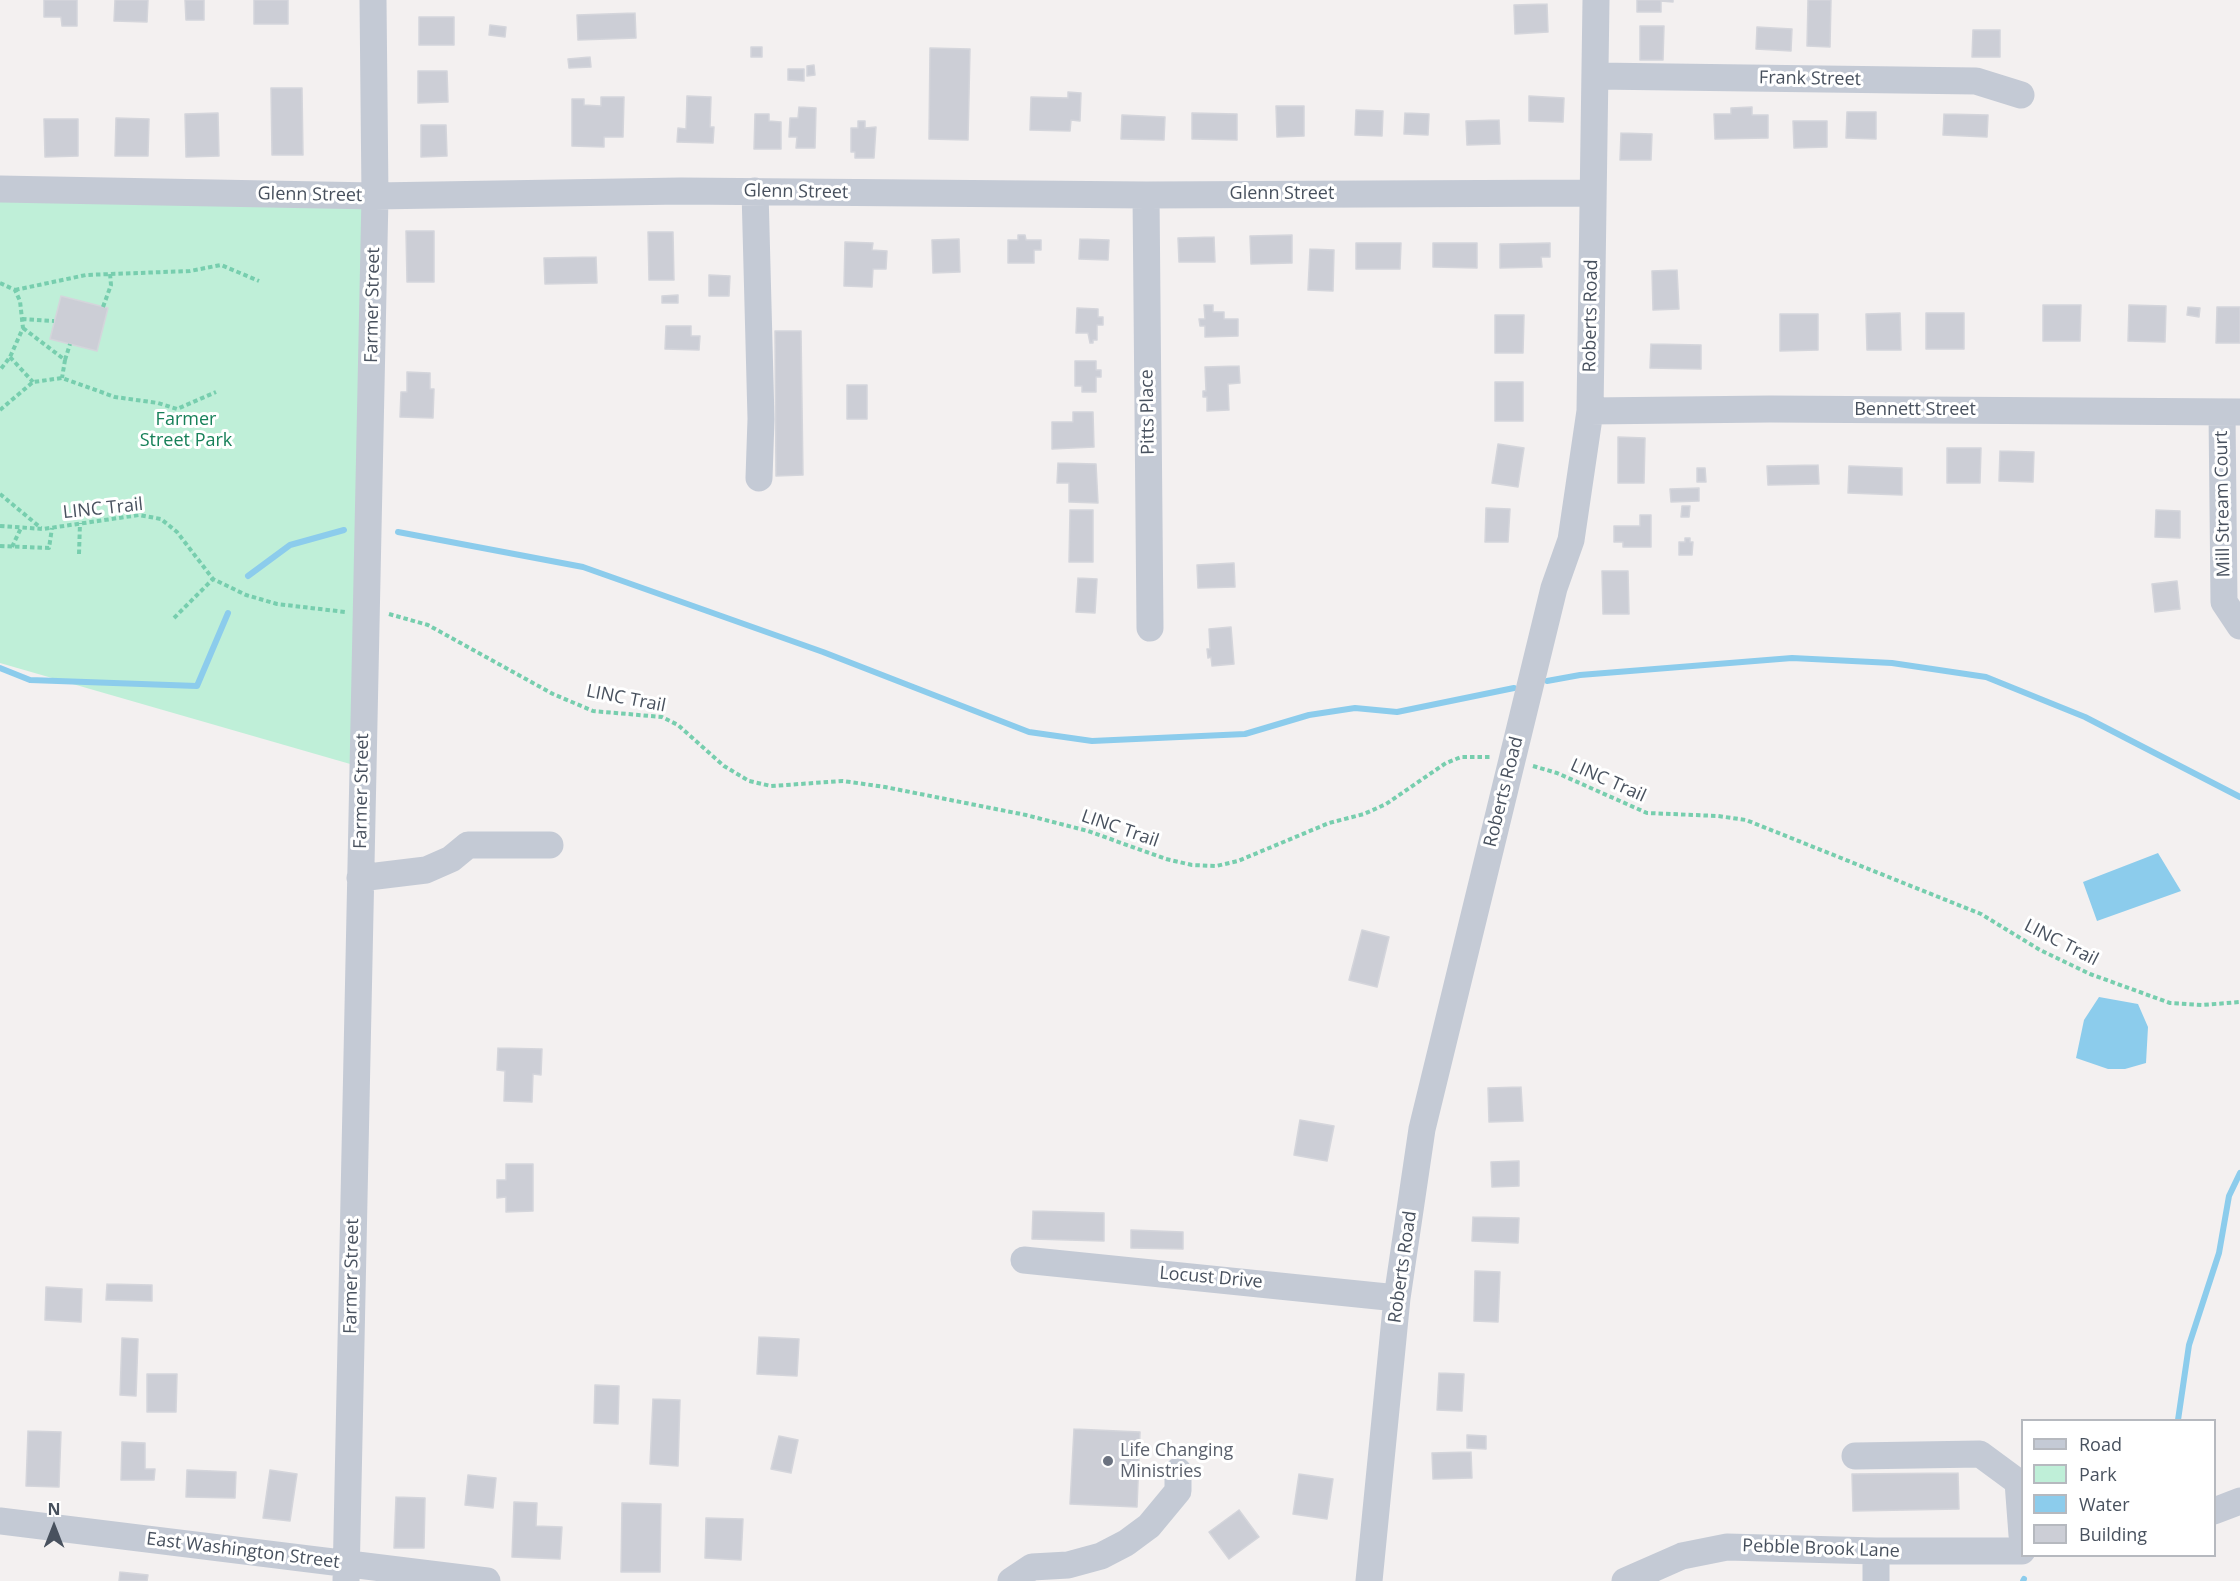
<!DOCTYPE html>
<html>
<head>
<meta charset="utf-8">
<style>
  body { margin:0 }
  #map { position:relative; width:2240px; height:1581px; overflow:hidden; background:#f3f0f0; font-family:"Open Sans",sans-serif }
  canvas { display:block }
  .legend { position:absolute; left:2021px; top:1419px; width:195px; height:138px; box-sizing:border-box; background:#fff; border:2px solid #b6b9bf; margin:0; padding:8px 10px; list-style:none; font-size:18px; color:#48515e }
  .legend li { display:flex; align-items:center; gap:12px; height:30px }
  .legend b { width:30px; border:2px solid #b6b9bf }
  .north { position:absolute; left:24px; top:1497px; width:60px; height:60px; -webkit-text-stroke:4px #fff; paint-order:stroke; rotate:0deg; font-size:16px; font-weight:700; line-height:24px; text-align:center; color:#48515e }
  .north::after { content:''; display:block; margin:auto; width:21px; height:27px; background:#48515e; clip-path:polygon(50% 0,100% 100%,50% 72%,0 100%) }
</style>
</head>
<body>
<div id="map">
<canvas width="2240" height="1581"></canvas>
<ul class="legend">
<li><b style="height:8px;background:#c4cad5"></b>Road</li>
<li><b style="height:16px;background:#bfefd8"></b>Park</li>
<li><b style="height:16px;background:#8cccec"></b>Water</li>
<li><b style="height:16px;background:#ccced6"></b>Building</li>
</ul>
<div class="north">N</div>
</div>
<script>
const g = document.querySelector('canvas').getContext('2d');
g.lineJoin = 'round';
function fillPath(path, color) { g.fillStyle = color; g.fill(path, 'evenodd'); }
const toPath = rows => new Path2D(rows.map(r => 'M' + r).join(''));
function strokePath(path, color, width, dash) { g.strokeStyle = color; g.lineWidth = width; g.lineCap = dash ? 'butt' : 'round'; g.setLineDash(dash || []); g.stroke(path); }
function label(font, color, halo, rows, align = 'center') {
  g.font = font + ' "Open Sans",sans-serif'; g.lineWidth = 6; g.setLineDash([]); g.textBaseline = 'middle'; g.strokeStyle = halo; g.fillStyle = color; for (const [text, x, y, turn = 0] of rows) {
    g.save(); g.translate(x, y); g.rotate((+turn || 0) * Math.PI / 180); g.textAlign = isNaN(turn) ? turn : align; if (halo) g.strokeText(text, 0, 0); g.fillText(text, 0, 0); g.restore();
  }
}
fillPath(toPath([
  [374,188,371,770,0,663,0,197]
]), '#bfefd8');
fillPath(toPath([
  [2158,853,2181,891,2097,921,2083,882],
  [2099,997,2138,1004,2148,1027,2146,1063,2125,1069,2108,1069,2076,1058,2084,1020]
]), '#8cccec');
strokePath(toPath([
  [398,532,583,567,823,652,1029,732,1092,741,1245,734,1309,715,1355,708,1397,712,1514,688],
  [248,576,290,545,344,530],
  [0,668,30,680,197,686,228,613],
  [1547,681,1580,675,1792,658,1892,663,1986,677,2085,717,2240,797],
  [2178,1420,2189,1345,2219,1253,2229,1196,2240,1173],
  [2023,1581,2024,1579]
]), '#8cccec', 6);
const building = toPath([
  [44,0,77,0,77,26,62,26,61,17,44,17,44,0],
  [115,0,148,0,147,22,114,21,115,0],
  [185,0,204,0,204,20,186,20,185,0],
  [254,0,288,0,288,24,254,24,254,0],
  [1637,0,1673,0,1673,2,1661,1,1661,12,1637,12,1637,0],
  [1808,0,1831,0,1830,47,1807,46,1808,0],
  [1547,4,1548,32,1515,34,1514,5,1547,4],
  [635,13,636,38,578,40,577,15,635,13],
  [419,17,454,17,454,45,419,45,419,17],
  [490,25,506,27,505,37,489,35,490,25],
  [1640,26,1664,26,1663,60,1640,60,1640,26],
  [1757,27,1792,29,1791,51,1756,49,1757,27],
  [1973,30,2000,30,2000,57,1972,57,1973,30],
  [751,47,762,47,762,57,751,57,751,47],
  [930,48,970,49,968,140,929,139,930,48],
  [590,57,591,67,569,68,568,59,590,57],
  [814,65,815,75,807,76,807,66,814,65],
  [788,69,804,69,804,81,788,80,788,69],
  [418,71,447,71,448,102,418,103,418,71],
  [271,88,302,88,303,155,272,155,271,88],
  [1068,92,1081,93,1080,121,1071,120,1070,131,1030,130,1031,97,1068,98,1068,92],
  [687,96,711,97,710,127,714,127,713,143,677,142,678,128,686,129,687,96],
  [1529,96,1564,98,1563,122,1529,121,1529,96],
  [601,97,624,97,623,137,604,137,604,147,572,146,572,99,584,99,584,105,601,106,601,97],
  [1276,106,1304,106,1304,136,1277,137,1276,106],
  [799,107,816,108,815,148,796,148,797,137,789,137,790,118,798,118,799,107],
  [1752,107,1752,115,1768,115,1768,138,1715,139,1714,114,1731,114,1731,108,1752,107],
  [1356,110,1383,111,1382,136,1355,135,1356,110],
  [1847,112,1876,112,1876,139,1846,138,1847,112],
  [218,113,219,156,186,157,185,114,218,113],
  [1192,113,1237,114,1237,140,1192,139,1192,113],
  [1405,113,1429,114,1428,135,1404,134,1405,113],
  [755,114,769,114,769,121,781,122,781,149,754,149,755,114],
  [1944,114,1988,115,1987,137,1943,135,1944,114],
  [1122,115,1165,117,1164,140,1121,139,1122,115],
  [116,118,149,119,148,156,115,156,116,118],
  [44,119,78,119,78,156,45,157,44,119],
  [1499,120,1500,144,1467,145,1466,121,1499,120],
  [858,121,865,121,865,128,876,127,874,158,855,158,855,152,851,152,851,128,858,128,858,121],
  [1793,121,1827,121,1827,147,1794,148,1793,121],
  [421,125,446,125,447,156,421,157,421,125],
  [1621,133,1652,134,1651,160,1620,160,1621,133],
  [406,231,434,231,434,282,407,282,406,231],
  [648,232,673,232,674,280,649,280,648,232],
  [1018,235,1025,235,1026,240,1041,240,1041,250,1034,250,1034,263,1008,263,1008,240,1018,240,1018,235],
  [1292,235,1292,263,1251,264,1250,236,1292,235],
  [1214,237,1215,262,1179,262,1178,238,1214,237],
  [959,239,960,272,933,273,932,240,959,239],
  [1080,239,1109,240,1108,260,1079,259,1080,239],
  [845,242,873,243,872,250,887,251,886,269,873,269,872,287,844,286,845,242],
  [1356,243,1401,243,1400,269,1356,269,1356,243],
  [1433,243,1477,243,1477,268,1433,267,1433,243],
  [1550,243,1550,257,1541,257,1542,267,1500,268,1500,244,1550,243],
  [1310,249,1334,250,1333,291,1308,290,1310,249],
  [596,257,597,283,545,284,544,258,596,257],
  [1677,270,1679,309,1653,310,1652,271,1677,270],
  [709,275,730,276,729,296,709,296,709,275],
  [678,295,678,303,662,303,662,296,678,295],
  [61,296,108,308,97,351,50,339,61,296],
  [1204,305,1213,305,1213,312,1224,312,1224,319,1238,319,1238,336,1205,337,1205,326,1200,326,1199,319,1205,319,1204,305],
  [2043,305,2081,305,2080,341,2043,341,2043,305],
  [2129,305,2166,306,2165,342,2128,341,2129,305],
  [2188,307,2200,308,2199,317,2187,315,2188,307],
  [2217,307,2240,307,2240,343,2216,343,2217,307],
  [1077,308,1098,309,1098,317,1103,317,1103,325,1097,325,1097,340,1093,340,1093,343,1090,343,1088,333,1076,333,1077,308],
  [1900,313,1901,350,1867,350,1866,314,1900,313],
  [1926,313,1964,313,1964,349,1926,349,1926,313],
  [1780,314,1818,314,1818,350,1780,351,1780,314],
  [1495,315,1524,315,1523,353,1495,353,1495,315],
  [666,326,691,326,691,336,700,336,699,350,665,349,666,326],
  [775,331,801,331,803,475,776,476,775,331],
  [1651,344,1701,345,1701,369,1650,368,1651,344],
  [1075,361,1096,361,1096,370,1101,370,1101,377,1096,377,1096,392,1082,392,1082,386,1075,386,1075,361],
  [1239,366,1240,383,1228,384,1229,410,1207,411,1207,397,1203,397,1203,391,1206,391,1205,367,1239,366],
  [407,372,430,373,430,389,434,389,433,418,400,417,401,392,407,392,407,372],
  [1495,382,1523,382,1523,421,1495,421,1495,382],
  [847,385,867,385,867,419,847,419,847,385],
  [1073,412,1093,412,1094,447,1052,449,1052,422,1073,422,1073,412],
  [1618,437,1645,438,1644,483,1618,483,1618,437],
  [1498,444,1524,448,1518,487,1492,483,1498,444],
  [1947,448,1981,448,1980,483,1947,483,1947,448],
  [2000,451,2034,452,2033,482,1999,481,2000,451],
  [1058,463,1096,464,1098,503,1069,502,1069,483,1057,483,1058,463],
  [1818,465,1819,484,1768,485,1767,466,1818,465],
  [1849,466,1902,468,1902,495,1848,493,1849,466],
  [1697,468,1705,468,1706,482,1697,482,1697,468],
  [1699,488,1699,501,1671,502,1670,489,1699,488],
  [1682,506,1690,506,1689,517,1681,517,1682,506],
  [1486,508,1510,509,1508,542,1485,542,1486,508],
  [1070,510,1093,510,1093,562,1069,562,1070,510],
  [2156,510,2180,511,2180,538,2155,537,2156,510],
  [1640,515,1651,515,1651,547,1623,547,1623,542,1614,542,1614,526,1640,526,1640,515],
  [1685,538,1690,538,1690,542,1693,542,1692,555,1679,555,1679,542,1685,542,1685,538],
  [1234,563,1235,587,1198,588,1197,565,1234,563],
  [1602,571,1628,571,1629,614,1603,614,1602,571],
  [1078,578,1097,579,1095,613,1076,612,1078,578],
  [2177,581,2180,609,2155,612,2152,584,2177,581],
  [1231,627,1234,664,1212,666,1211,657,1208,658,1207,649,1210,649,1209,629,1231,627],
  [1362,930,1389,937,1377,987,1349,980,1362,930],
  [498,1048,542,1049,541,1075,533,1074,532,1102,504,1101,505,1071,497,1070,498,1048],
  [1521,1087,1523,1121,1489,1122,1488,1088,1521,1087],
  [1300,1120,1334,1126,1327,1161,1294,1155,1300,1120],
  [1519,1161,1519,1186,1492,1187,1491,1162,1519,1161],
  [506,1164,533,1164,533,1211,506,1212,506,1197,497,1198,497,1180,506,1180,506,1164],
  [1033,1211,1104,1213,1104,1241,1032,1239,1033,1211],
  [1473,1217,1519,1218,1518,1243,1472,1241,1473,1217],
  [1131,1230,1183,1232,1183,1249,1131,1248,1131,1230],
  [1475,1271,1500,1272,1498,1322,1474,1321,1475,1271],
  [107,1284,152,1285,152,1301,106,1300,107,1284],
  [46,1287,82,1289,81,1322,45,1320,46,1287],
  [759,1337,799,1339,797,1376,757,1374,759,1337],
  [122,1338,138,1339,136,1396,120,1395,122,1338],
  [1439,1373,1464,1374,1462,1411,1437,1410,1439,1373],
  [147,1374,177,1374,176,1412,147,1412,147,1374],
  [595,1385,619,1386,618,1424,594,1423,595,1385],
  [653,1399,680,1400,678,1466,650,1464,653,1399],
  [1074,1429,1140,1432,1137,1507,1070,1504,1074,1429],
  [28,1431,61,1432,59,1487,26,1486,28,1431],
  [1467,1435,1486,1436,1486,1449,1467,1448,1467,1435],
  [779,1436,798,1440,791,1473,771,1469,779,1436],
  [122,1442,145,1443,145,1469,155,1469,154,1480,121,1480,122,1442],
  [1471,1452,1472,1478,1433,1479,1432,1453,1471,1452],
  [187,1470,236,1472,235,1498,186,1497,187,1470],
  [270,1470,297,1474,290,1521,263,1518,270,1470],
  [1958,1473,1959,1509,1853,1511,1852,1474,1958,1473],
  [1299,1474,1333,1479,1327,1519,1293,1514,1299,1474],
  [468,1475,496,1478,493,1508,465,1505,468,1475],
  [396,1497,425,1498,424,1548,394,1548,396,1497],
  [514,1502,537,1503,536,1526,562,1527,560,1559,512,1557,514,1502],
  [622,1503,661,1504,660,1572,621,1572,622,1503],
  [1239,1510,1259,1537,1229,1559,1209,1532,1239,1510],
  [706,1518,743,1519,741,1560,705,1558,706,1518],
  [120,1572,148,1575,147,1581,119,1581,120,1572]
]);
fillPath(building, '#ccced6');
strokePath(building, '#d4d5db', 1.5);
strokePath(toPath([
  [0,283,15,290,20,301,23,328,10,357,0,370],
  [15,290,86,275,190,271,221,265,259,281],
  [103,307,111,285,110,274],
  [22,319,54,321],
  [23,328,65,360,62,378],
  [10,357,33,382],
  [65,360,70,344],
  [0,410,33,382,62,378,115,397,158,403,177,409,216,392],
  [0,494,41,528],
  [0,526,43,529,139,515,161,519,177,532,213,579,246,595,277,604,345,612],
  [0,546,49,548,52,528],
  [12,547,21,528],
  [79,554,80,523],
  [389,614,428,625,553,694,593,711,662,717,678,725,724,766,749,781,771,786,843,781,885,787,1026,815,1088,831,1166,859,1192,865,1216,866,1238,861,1329,823,1364,814,1386,804,1446,763,1461,757,1490,757],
  [174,618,213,579],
  [1533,766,1557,773,1647,813,1718,816,1746,820,1981,914,2040,950,2090,974,2170,1003,2202,1005,2240,1002]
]), '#77ceae', 4, [4.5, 3]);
strokePath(toPath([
  [1596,76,1976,81,2021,95],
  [0,189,375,196,681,191,1146,195,1593,193],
  [755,191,761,419,759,478],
  [1146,195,1150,628],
  [1590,411,1770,409,2240,412],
  [2222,412,2224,602,2240,626],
  [360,878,426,870,451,859,468,845,550,845],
  [1024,1260,1397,1298],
  [1855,1456,1980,1454,2018,1482,2022,1535],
  [2214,1511,2240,1501],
  [0,1521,487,1581],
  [346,1581,375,196,373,0],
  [1011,1581,1032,1567,1068,1565,1101,1556,1126,1543,1149,1526,1178,1491,1178,1471],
  [1369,1581,1397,1298,1422,1129,1554,588,1571,540,1590,411,1596,0],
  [1625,1581,1682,1556,1727,1547,1876,1551,2022,1551],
  [1876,1581,1876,1551]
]), '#c4cad5', 27);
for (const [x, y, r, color] of [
  [1108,1461,6,"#6b7280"]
]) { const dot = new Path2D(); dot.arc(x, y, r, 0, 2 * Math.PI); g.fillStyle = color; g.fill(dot); strokePath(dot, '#fff', 2); }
label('18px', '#48515e', '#fff', [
  ["Frank Street",1810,79,1],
  ["Glenn Street",796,192,1],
  ["Glenn Street",1282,194],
  ["Glenn Street",310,195,1],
  ["Farmer Street",373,305,-89],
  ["Roberts Road",1591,316,-89],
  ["Bennett Street",1915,410],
  ["Pitts Place",1148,412,-91],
  ["Mill Stream Court",2223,504,-91],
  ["LINC Trail",103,509,-6],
  ["LINC Trail",626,699,11],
  ["LINC Trail",1608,781,24],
  ["Farmer Street",362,791,-89],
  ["Roberts Road",1504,792,-76],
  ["LINC Trail",1120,829,19],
  ["LINC Trail",2061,943,27],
  ["Roberts Road",1403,1267,-82],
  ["Farmer Street",352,1276,-89],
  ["Locust Drive",1211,1278,5],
  ["Pebble Brook Lane",1821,1549,2],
  ["East Washington Street",243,1551,7]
]);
label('18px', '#178059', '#fff', [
  ["Farmer",186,420],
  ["Street Park",186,441]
]);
label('18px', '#5b616d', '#fff', [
  ["Life Changing",1120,1451],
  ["Ministries",1120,1472]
], 'left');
</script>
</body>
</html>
